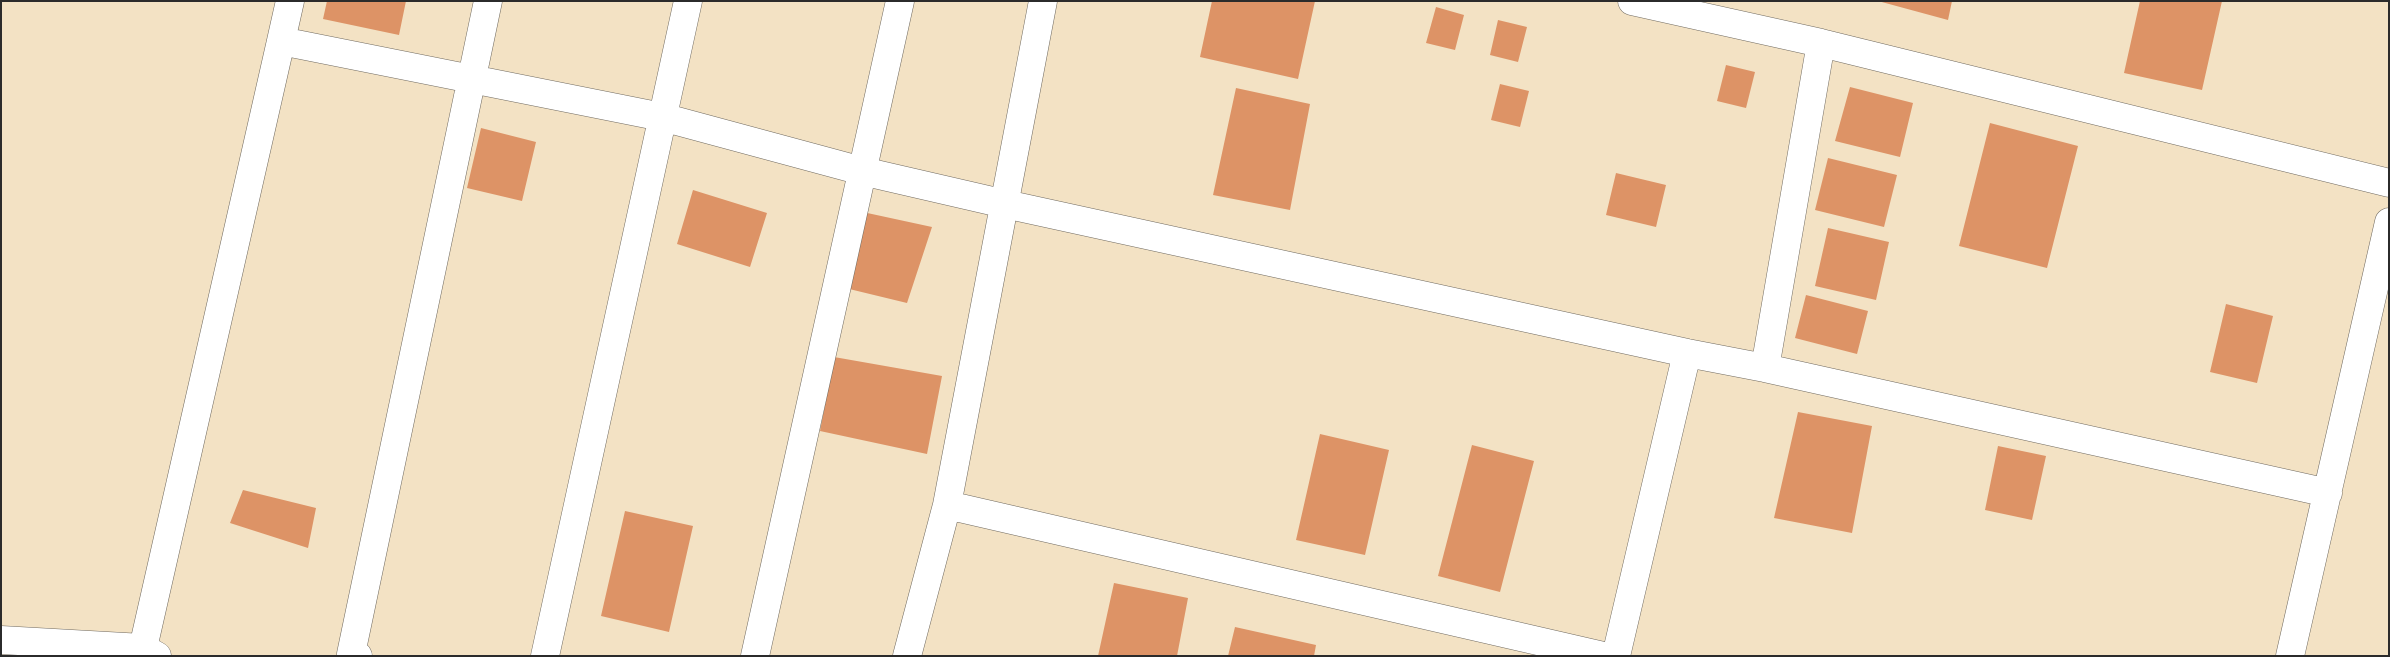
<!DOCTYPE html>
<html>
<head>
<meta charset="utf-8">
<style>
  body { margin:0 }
  #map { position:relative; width:2390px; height:657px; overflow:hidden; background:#f3e2c4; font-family:Delius,sans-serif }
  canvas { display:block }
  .frame { position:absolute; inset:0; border:2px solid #2b2b2b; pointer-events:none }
</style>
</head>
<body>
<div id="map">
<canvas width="2390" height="657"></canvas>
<div class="frame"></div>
</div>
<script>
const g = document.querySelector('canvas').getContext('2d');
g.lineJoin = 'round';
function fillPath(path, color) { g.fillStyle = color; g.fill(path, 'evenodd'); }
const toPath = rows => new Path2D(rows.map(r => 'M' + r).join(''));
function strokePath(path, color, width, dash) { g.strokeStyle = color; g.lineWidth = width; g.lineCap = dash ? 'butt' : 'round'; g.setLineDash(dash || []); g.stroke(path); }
fillPath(toPath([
  [327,1,406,1,399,35,323,19],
  [1212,1,1315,1,1298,79,1200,57],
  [1878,1,1952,1,1948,20],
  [2140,1,2222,1,2202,90,2124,73],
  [1436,7,1464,15,1455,50,1426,43],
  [1498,20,1527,27,1518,62,1490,55],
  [1726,65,1755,72,1746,108,1717,101],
  [1500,84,1529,91,1520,127,1491,120],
  [1850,87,1913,103,1900,157,1835,141],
  [1236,88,1310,104,1290,210,1213,195],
  [1990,123,2078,146,2047,268,1959,246],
  [481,128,536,142,522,201,467,188],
  [1828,158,1897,175,1884,227,1815,210],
  [1616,173,1666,185,1656,227,1606,215],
  [693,190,767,213,750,267,677,244],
  [858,211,932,227,907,303,841,287],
  [1828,228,1889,242,1876,300,1815,286],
  [1806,295,1868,311,1857,354,1795,338],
  [2226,304,2273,316,2257,383,2210,372],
  [834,357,942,376,927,454,820,431],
  [1798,412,1872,426,1852,533,1774,518],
  [1320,434,1389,450,1365,555,1296,540],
  [1472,445,1534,461,1500,592,1438,576],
  [1998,446,2046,456,2032,520,1985,510],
  [243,490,316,508,308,548,230,523],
  [625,511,693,526,669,632,601,616],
  [1114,583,1188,598,1177,656,1098,656],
  [1235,627,1316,645,1314,656,1228,656]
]), '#dd9366');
const street = toPath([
  [1043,1,947,505,1603,656],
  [1632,1,1821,43,2389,183],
  [281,41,290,1],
  [1765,368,1821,43],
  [1,640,143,648],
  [157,656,143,648,281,41,662,117,862,171,1005,204,1687,353,1765,368,2328,493],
  [358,656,351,654,488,1],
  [545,656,688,1],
  [755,656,900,1],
  [907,656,947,505],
  [1616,656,1687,353],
  [2290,656,2389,222]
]);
strokePath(street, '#716b61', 29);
strokePath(street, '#fff', 28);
</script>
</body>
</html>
